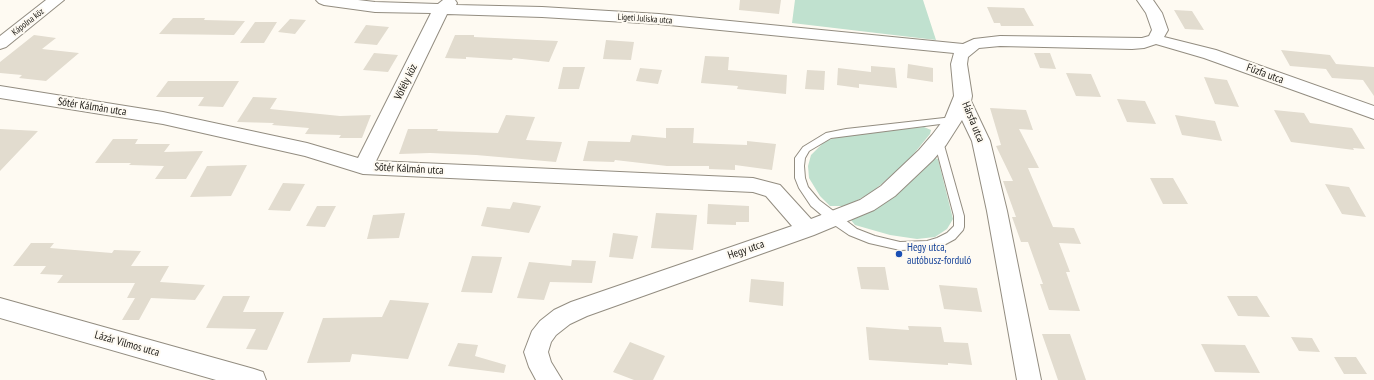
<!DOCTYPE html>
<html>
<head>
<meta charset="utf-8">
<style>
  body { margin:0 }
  canvas { display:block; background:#fefaf2 }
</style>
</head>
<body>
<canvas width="1374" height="380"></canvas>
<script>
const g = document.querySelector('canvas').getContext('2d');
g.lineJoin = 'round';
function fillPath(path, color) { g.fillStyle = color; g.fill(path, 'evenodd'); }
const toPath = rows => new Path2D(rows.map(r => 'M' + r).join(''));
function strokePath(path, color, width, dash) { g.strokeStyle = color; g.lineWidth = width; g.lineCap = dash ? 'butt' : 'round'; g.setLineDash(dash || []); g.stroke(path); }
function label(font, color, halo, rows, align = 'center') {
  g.font = font + ' "PT Sans Narrow",sans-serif'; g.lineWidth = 4; g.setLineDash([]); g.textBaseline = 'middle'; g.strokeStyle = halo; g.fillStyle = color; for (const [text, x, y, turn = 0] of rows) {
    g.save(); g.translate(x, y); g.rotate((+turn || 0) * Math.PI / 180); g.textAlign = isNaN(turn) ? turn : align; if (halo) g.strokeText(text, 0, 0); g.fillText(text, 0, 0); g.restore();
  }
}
fillPath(toPath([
  [795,0,923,0,936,40,792,23],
  [924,127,931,130,930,134,907,162,871,193,852,203,843,206,830,206,820,196,809,178,808,166,811,155,825,141,845,135],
  [935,158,938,159,953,219,947,229,935,237,917,239,890,235,855,225,850,219]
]), '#c0e1cf');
fillPath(toPath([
  [740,0,781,0,779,14,739,10],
  [987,7,1024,8,1034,26,1001,26,1000,23,994,23],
  [1174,10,1192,11,1204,30,1185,29],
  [173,18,205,18,204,20,245,21,234,35,159,34],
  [290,19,306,20,295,34,278,32],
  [255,22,277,22,264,43,240,43],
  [366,25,389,27,377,45,354,43],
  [34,35,56,38,42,49,79,53,46,81,19,78,22,75,0,73,0,62],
  [455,35,474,35,474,37,558,41,549,62,513,58,512,60,466,57,466,59,445,58],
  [606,40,634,42,631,60,603,59],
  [1281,50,1330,55,1336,64,1374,67,1374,96,1363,80,1332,78,1326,69,1290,66],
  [374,53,398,55,388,72,363,70],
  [1034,53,1050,53,1056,69,1040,68],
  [705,56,729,57,728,70,787,75,786,94,737,89,738,86,701,83],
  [908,64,933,68,933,82,907,78],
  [871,66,895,68,897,88,859,84,859,88,837,85,838,68,871,72],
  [563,67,585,67,579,89,558,89],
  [640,68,662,70,658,84,636,81],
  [807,70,825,71,824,90,805,89],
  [1066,73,1091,74,1101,97,1076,96],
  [1204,77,1227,80,1239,107,1215,104],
  [168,81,239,81,223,107,198,106,204,97,156,97],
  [253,97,277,98,270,109,340,116,371,115,362,138,339,138,341,135,305,134,309,128,272,125,274,123,237,122],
  [1117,99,1145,101,1156,124,1127,122],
  [990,108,1026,110,1033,130,1019,129,1039,168,1028,168,1053,227,1074,228,1081,244,1059,243,1070,272,1066,272,1080,311,1049,310,1040,284,1043,284,1028,242,1021,242,1012,217,1016,217,1003,181,1013,181,996,146,1001,145],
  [1274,110,1304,113,1310,123,1352,128,1365,149,1353,148,1354,150,1291,142],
  [506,115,535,117,526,140,562,142,556,162,476,155,430,153,399,154,408,129,438,129,437,131,498,133],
  [1175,115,1215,121,1222,141,1182,135],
  [666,128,694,128,693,143,747,145,747,141,776,144,772,170,735,165,735,170,709,169,709,166,667,166,615,160,614,162,583,161,588,141,630,142,632,135,666,138],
  [0,129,38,131,0,171],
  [113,139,138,139,135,144,170,144,164,152,203,151,186,179,155,179,164,166,129,165,131,163,95,163],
  [247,165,231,196,190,197,207,166],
  [1150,178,1173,178,1188,204,1163,204],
  [283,183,305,184,290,211,268,210],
  [1325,184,1349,187,1366,217,1342,214],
  [513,202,541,206,529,233,481,226,487,207,510,209],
  [708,204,749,206,749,222,736,222,736,225,707,224],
  [317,206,336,206,325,227,306,226],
  [405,213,399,238,367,239,373,215],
  [656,213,697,215,693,250,651,248],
  [613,233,638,236,633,259,609,257],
  [31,243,54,243,50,248,112,253,114,250,141,251,131,266,169,266,160,282,205,285,195,300,151,298,139,320,122,320,135,298,127,298,135,283,57,283,63,275,40,274,46,266,13,266],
  [472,256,502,257,492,293,461,292],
  [572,260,596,261,592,283,550,282,544,300,517,298,529,262,571,266],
  [857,267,885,267,889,290,861,289],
  [751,279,784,282,783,306,749,302],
  [939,285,977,288,982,312,944,309],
  [223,296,250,296,243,312,284,312,267,350,246,349,256,329,206,328],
  [1227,296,1257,296,1270,317,1238,316],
  [390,300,429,303,408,359,352,354,350,362,307,363,323,318,382,317],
  [908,326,941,327,944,342,968,343,972,365,948,363,948,365,869,360,866,327,909,330],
  [1042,334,1070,334,1086,380,1058,380],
  [1291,337,1312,338,1320,352,1299,351],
  [630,342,665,356,653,380,634,380,613,372],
  [458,343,478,345,475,356,506,365,504,373,448,366],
  [1201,344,1245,345,1260,373,1215,372],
  [1334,357,1356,357,1367,374,1344,374]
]), '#e2dccf');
const service = toPath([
  [953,117,956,118,958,120,956,122,831,138,809,151,805,158,804,166,805,178,808,187,819,200,857,229,875,236,900,242,927,241,937,238,947,233,954,226,954,216,934,140,939,137,942,138,964,216,964,227,963,230,955,239,944,245,927,249,900,250,869,243,849,235,830,222,811,206,799,188,795,178,795,158,803,147,826,133,846,129,953,117]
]);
const minor = toPath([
  [46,0,64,0,6,47,0,49,0,36,46,0],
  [316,0,358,0,375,2,438,4,443,0,455,0,457,3,456,5,542,7,659,14,963,44,974,39,1000,36,1142,38,1149,36,1152,30,1146,13,1137,0,1153,0,1162,13,1168,30,1164,37,1216,50,1374,106,1374,119,1204,58,1156,44,1144,48,1132,49,1000,46,979,48,968,57,967,64,972,96,971,101,990,141,1007,211,1041,380,1017,380,987,211,972,141,962,120,946,145,933,160,895,196,874,210,814,235,587,316,570,324,556,335,551,342,548,352,551,362,562,380,536,380,529,367,524,352,532,331,540,321,554,310,571,302,792,226,766,196,753,192,363,174,305,156,163,124,0,98,0,86,163,112,307,143,358,158,431,13,375,12,324,5,319,3,316,0],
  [447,14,542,17,659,24,954,53,951,64,954,96,945,118,932,135,919,150,881,186,860,200,811,219,780,185,753,178,376,161,447,14],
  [0,298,254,369,263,372,266,380,216,380,0,318,0,298]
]);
strokePath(service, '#938d81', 2);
strokePath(minor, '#938d81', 2);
fillPath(service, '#fff');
fillPath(minor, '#fff');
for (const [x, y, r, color] of [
  [899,254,4,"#1a4fb4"]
]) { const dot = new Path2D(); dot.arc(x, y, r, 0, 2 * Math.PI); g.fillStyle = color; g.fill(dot); strokePath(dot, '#fefaf2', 1.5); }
label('9px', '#1a1813', '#fefaf2', [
  ["Ligeti Juliska utca",645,19,4],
  ["Kápolna köz",28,22,-38]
]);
label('11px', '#1a1813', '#fefaf2', [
  ["Fűzfa utca",1265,74,20],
  ["Vőfély köz",406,82,-64],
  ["Sőtér Kálmán utca",92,107,9],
  ["Hársfa utca",973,122,68],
  ["Sőtér Kálmán utca",409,169,3],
  ["Hegy utca",746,250,-19],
  ["Lázár Vilmos utca",127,344,16]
]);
label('11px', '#164399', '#fefaf2', [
  ["Hegy utca,",907,248],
  ["autóbusz-forduló",907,261]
], 'left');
</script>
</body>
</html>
